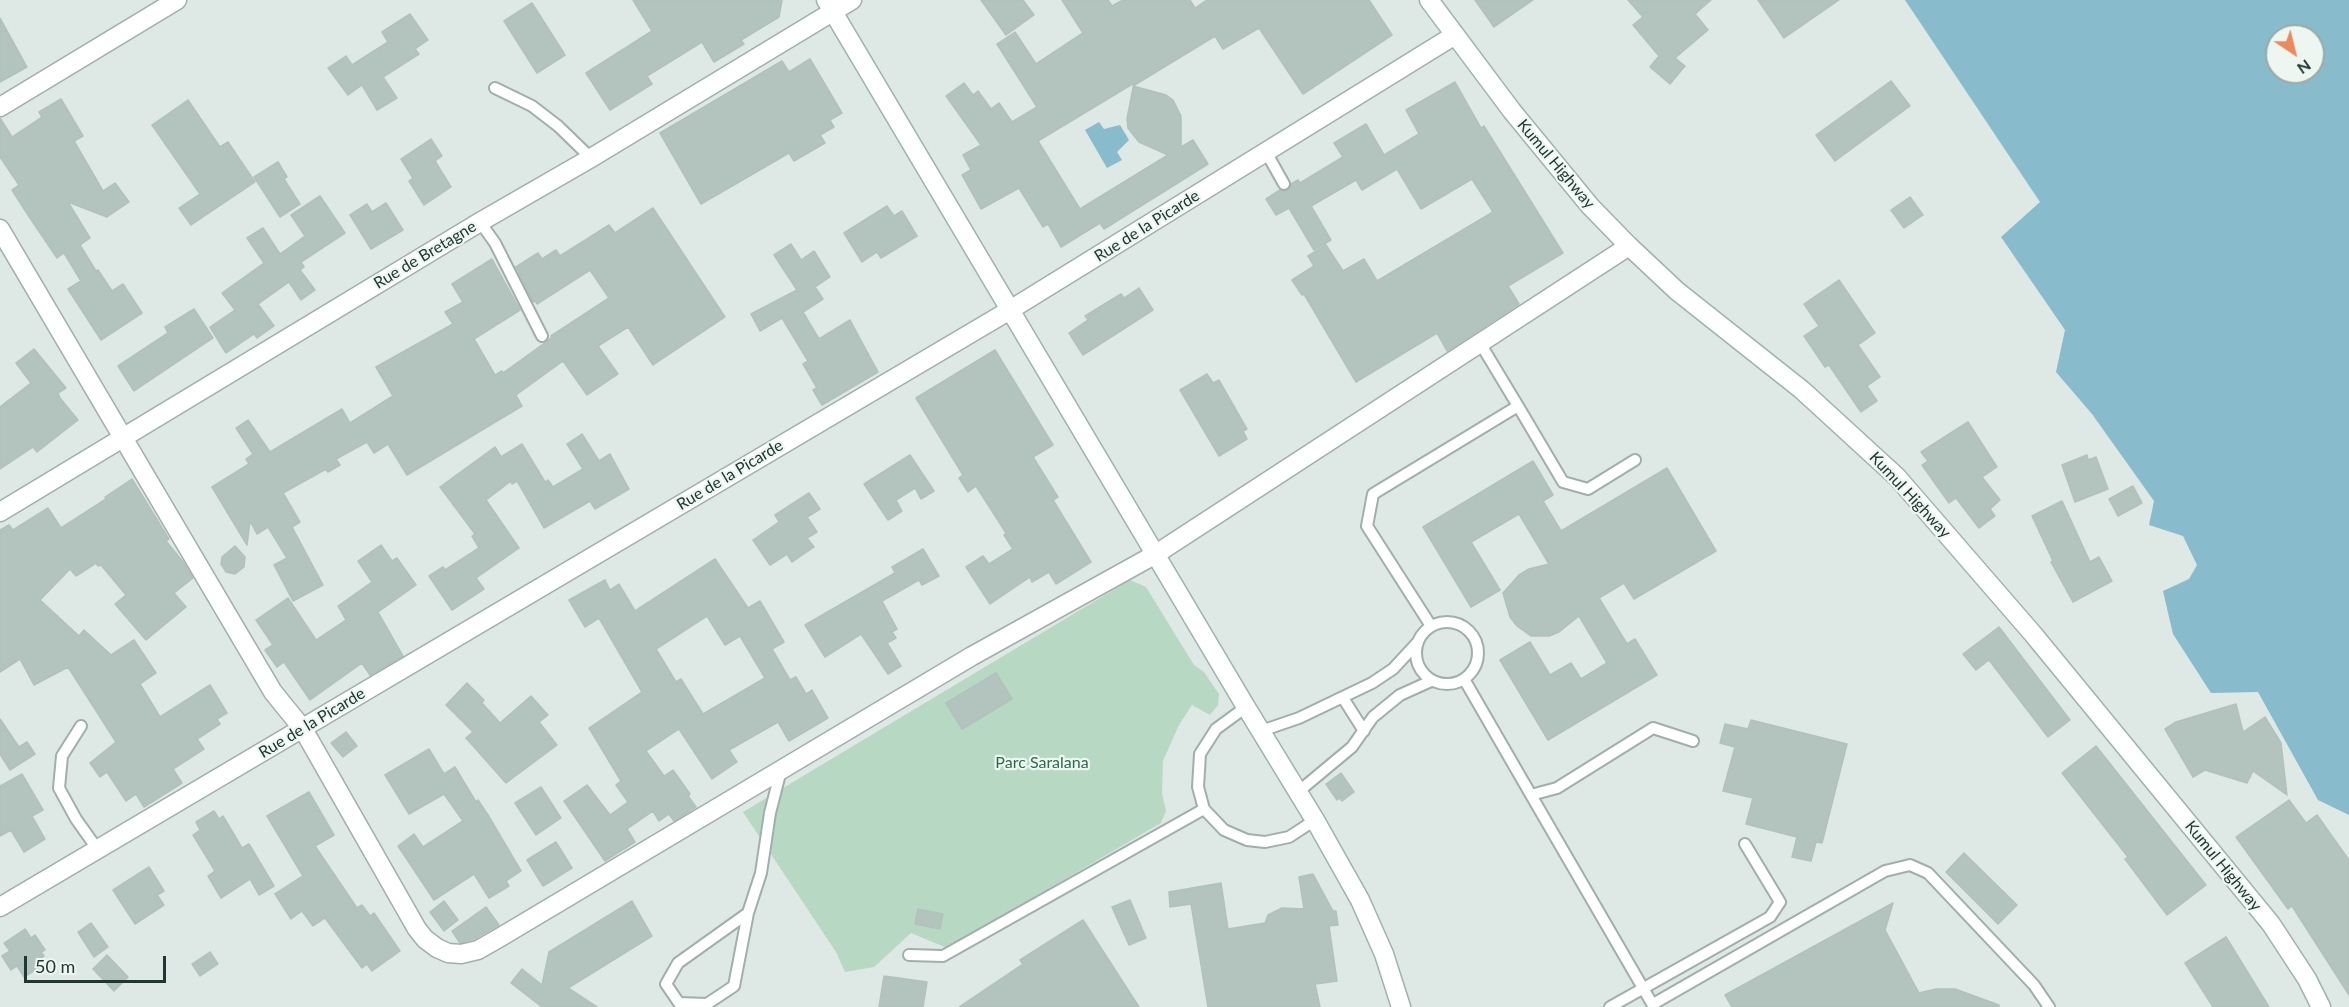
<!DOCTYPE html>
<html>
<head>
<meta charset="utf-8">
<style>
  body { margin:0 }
  #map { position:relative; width:2349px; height:1007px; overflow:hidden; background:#dee8e5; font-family:Lato,sans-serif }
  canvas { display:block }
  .north { position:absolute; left:2265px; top:24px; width:60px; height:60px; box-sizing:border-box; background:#eef6f2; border:2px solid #9caaa6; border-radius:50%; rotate:145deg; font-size:16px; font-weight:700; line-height:24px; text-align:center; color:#203733 }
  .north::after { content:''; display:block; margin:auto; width:21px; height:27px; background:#e98a5b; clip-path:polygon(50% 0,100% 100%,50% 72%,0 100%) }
  .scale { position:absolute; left:24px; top:956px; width:142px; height:27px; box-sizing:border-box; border:3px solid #203733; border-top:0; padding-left:8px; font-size:18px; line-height:21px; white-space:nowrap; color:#203733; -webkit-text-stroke:4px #eef6f2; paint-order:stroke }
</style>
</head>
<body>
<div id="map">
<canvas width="2349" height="1007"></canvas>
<div class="north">N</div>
<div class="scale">50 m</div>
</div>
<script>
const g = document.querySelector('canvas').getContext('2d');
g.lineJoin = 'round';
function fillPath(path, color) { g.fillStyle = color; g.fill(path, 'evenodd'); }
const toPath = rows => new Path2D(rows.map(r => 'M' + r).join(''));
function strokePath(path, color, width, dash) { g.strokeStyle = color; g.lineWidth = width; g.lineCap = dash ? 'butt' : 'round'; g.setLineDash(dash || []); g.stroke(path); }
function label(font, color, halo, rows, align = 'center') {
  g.font = font + ' Lato,sans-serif'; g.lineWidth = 4.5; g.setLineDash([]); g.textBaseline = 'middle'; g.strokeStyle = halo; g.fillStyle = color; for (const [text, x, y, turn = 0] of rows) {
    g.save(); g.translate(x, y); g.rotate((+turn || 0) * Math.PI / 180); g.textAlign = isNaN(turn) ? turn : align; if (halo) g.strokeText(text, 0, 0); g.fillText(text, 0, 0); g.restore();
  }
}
fillPath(toPath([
  [1130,580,1146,587,1194,665,1204,672,1219,694,1218,705,1210,715,1192,705,1179,725,1163,761,1162,793,1166,811,1161,823,947,948,911,933,874,967,845,972,836,952,743,812]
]), '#b7d9c3');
fillPath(toPath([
  [1905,0,2349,0,2349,815,2318,800,2258,692,2211,693,2173,634,2163,591,2189,579,2197,565,2183,536,2149,525,2154,501,2092,414,2056,372,2065,330,2001,237,2040,202],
  [2277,36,2313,36,2313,72,2277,72],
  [1099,122,1104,129,1120,125,1129,140,1117,152,1122,160,1107,168,1085,130]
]), '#88bbcb');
const building = toPath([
  [633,0,782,0,779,17,741,40,744,44,714,62,702,42,647,76,652,84,610,110,586,73,652,31,633,0],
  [981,0,1023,0,1034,15,1006,35,981,0],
  [1062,0,1108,0,1112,6,1123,0,1190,0,1195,8,1207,0,1369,0,1392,35,1303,94,1259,28,1223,49,1215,36,1133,86,1166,95,1173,100,1181,116,1181,147,1193,140,1208,164,1104,229,1100,223,1061,247,1048,224,1043,227,1019,188,981,209,962,175,971,170,963,155,981,145,946,96,964,83,973,95,978,91,991,109,999,103,1012,122,1037,107,997,44,1015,32,1036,64,1083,33,1062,0],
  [1134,83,1127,119,1128,128,1139,142,1168,155,1080,209,1038,141,1134,83],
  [1475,0,1533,0,1494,27,1475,0],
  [1628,0,1711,0,1695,14,1708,30,1675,58,1685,66,1670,84,1650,67,1659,56,1633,25,1643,17,1628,0],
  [1758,0,1839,0,1784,38,1758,0],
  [532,3,565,55,537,73,504,21,532,3],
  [410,14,428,40,415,49,419,54,383,77,397,98,377,110,362,85,348,95,328,68,346,56,352,65,388,42,382,32,410,14],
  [0,18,27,67,0,82,0,18],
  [810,59,842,113,830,120,834,127,820,135,825,143,794,161,789,153,701,204,660,133,782,61,789,72,810,59],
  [1891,81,1910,106,1835,161,1816,135,1891,81],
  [1455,82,1481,128,1484,126,1563,253,1508,286,1519,304,1447,351,1437,333,1356,382,1304,294,1302,295,1292,280,1314,266,1308,256,1326,245,1343,271,1364,259,1377,281,1493,212,1472,179,1421,209,1397,169,1362,190,1356,180,1311,206,1331,240,1314,250,1289,208,1276,215,1266,199,1280,190,1287,191,1291,184,1298,180,1300,183,1343,157,1334,143,1366,124,1384,155,1419,134,1406,110,1455,82],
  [61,99,83,136,74,141,103,191,115,183,129,202,107,217,68,202,90,238,80,245,96,271,98,270,112,291,123,284,142,313,101,340,68,289,81,281,64,253,57,258,26,212,12,190,19,185,0,157,0,118,12,137,42,117,39,112,61,99],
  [188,100,220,147,228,142,255,182,191,225,179,208,200,194,152,125,188,100],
  [431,139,442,156,435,161,451,187,424,205,409,181,413,178,401,159,431,139],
  [278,162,287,177,284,179,300,204,280,217,254,177,278,162],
  [320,196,345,233,301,262,304,267,300,270,315,290,301,300,289,282,258,304,274,326,257,338,254,334,226,353,210,327,235,310,222,293,264,263,247,238,263,228,280,254,305,236,291,215,320,196],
  [1910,197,1923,215,1904,228,1891,210,1910,197],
  [386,203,403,230,371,249,350,215,367,204,372,212,386,203],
  [887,206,894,216,902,211,917,236,881,258,877,252,862,262,844,233,887,206],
  [653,208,725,317,653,365,628,327,598,346,618,374,587,395,563,361,516,395,522,406,407,475,388,444,374,453,367,442,336,459,340,465,328,472,326,469,283,493,300,522,292,527,323,585,293,601,274,565,287,558,268,527,257,534,250,521,247,545,212,487,249,464,246,459,253,454,236,428,248,420,270,452,342,409,350,423,393,396,376,367,453,324,445,312,463,302,452,284,492,259,520,310,474,339,495,375,502,371,503,373,546,342,552,337,551,336,609,298,590,270,537,304,535,301,533,302,516,267,538,253,542,259,556,250,560,256,609,225,615,233,653,208],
  [791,244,801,260,814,251,830,277,815,287,823,299,803,312,819,339,850,320,878,372,822,405,813,390,817,388,803,364,808,361,782,318,760,331,751,314,797,290,774,255,791,244],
  [1839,280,1875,333,1858,345,1880,377,1867,386,1877,401,1861,412,1829,365,1825,367,1804,336,1819,326,1804,304,1839,280],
  [1139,288,1153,310,1083,355,1069,333,1088,320,1085,316,1121,294,1124,298,1139,288],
  [194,309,213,338,134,391,118,366,168,333,165,327,194,309],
  [34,349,66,388,58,393,60,398,78,420,37,452,33,447,0,469,0,407,31,383,16,363,34,349],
  [995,350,1053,445,1033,457,1058,497,1053,500,1091,562,1056,584,1049,572,1032,582,1030,577,990,604,966,567,983,556,989,564,1013,549,1004,535,1006,533,976,486,968,492,959,478,963,475,916,398,995,350],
  [1207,374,1213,383,1219,380,1247,429,1243,431,1247,439,1219,456,1180,390,1207,374],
  [1968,422,1997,467,1982,477,2000,500,1990,509,1995,516,1979,528,1956,498,1949,503,1922,465,1928,461,1921,452,1968,422],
  [582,434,599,461,610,454,629,489,595,509,590,501,544,528,517,481,512,484,511,481,486,500,519,548,476,578,484,589,452,610,429,576,443,567,445,570,479,548,472,536,475,534,440,487,495,447,501,457,522,444,545,482,548,480,553,487,583,469,567,444,582,434],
  [910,455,934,491,921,499,915,488,896,500,902,511,888,520,864,484,910,455],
  [2087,455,2088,460,2096,457,2108,489,2075,502,2062,465,2087,455],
  [1533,461,1553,495,1543,501,1561,531,1667,468,1716,551,1634,599,1624,583,1599,598,1627,644,1635,639,1657,675,1548,740,1500,660,1530,642,1550,675,1571,663,1581,679,1607,663,1579,616,1559,632,1549,636,1531,636,1517,626,1510,617,1503,593,1519,575,1529,569,1549,564,1519,514,1471,542,1500,590,1471,607,1423,527,1533,461],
  [132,479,169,539,166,541,183,562,193,578,174,593,186,607,146,640,115,604,126,595,101,565,98,566,96,563,76,576,70,569,40,600,79,636,84,630,111,655,134,640,156,673,140,684,160,717,210,685,227,713,217,719,220,724,197,739,204,749,173,769,182,783,144,807,136,794,126,801,107,772,100,777,90,763,116,742,68,667,34,685,20,659,0,672,0,530,9,525,13,530,48,508,61,528,106,499,105,497,132,479],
  [2133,486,2142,503,2118,516,2109,499,2133,486],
  [809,493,820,509,807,517,817,532,807,538,814,547,792,562,787,554,770,565,753,540,779,522,775,515,809,493],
  [2062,501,2090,562,2099,557,2112,581,2073,602,2051,562,2053,561,2032,516,2062,501],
  [381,545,392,561,397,558,416,585,378,612,403,656,370,675,362,663,310,700,284,662,277,667,265,650,273,645,256,620,288,598,316,640,346,620,338,606,372,582,358,561,381,545],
  [235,546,245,557,244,567,235,574,226,572,221,564,222,557,235,546],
  [923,549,939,576,922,585,919,580,882,601,897,629,892,632,896,638,887,643,901,666,888,674,861,634,825,657,805,625,895,573,892,567,923,549],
  [715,559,748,608,760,601,784,642,772,649,790,680,796,677,806,694,812,690,828,718,789,741,778,722,729,750,737,762,712,779,679,729,646,751,664,776,673,770,690,794,688,796,696,807,674,821,669,814,659,821,653,811,627,829,635,842,605,861,564,801,587,785,610,815,628,802,616,785,621,781,589,728,642,692,599,618,585,627,569,600,605,580,610,590,619,584,635,611,715,559],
  [707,616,725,645,740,636,765,678,703,714,681,679,676,682,656,649,707,616],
  [1999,627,2070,720,2048,737,1989,660,1976,670,1963,654,1999,627],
  [996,673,1012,699,962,729,946,703,996,673],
  [467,683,484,700,482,703,500,723,531,696,548,715,539,722,557,745,506,783,466,738,473,732,446,705,467,683],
  [2236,704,2243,732,2265,717,2281,743,2287,795,2253,771,2247,783,2205,770,2193,777,2165,729,2176,722,2236,704],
  [0,719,19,747,27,742,35,754,10,770,0,754,0,719],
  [1751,720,1847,744,1822,843,1816,842,1811,861,1792,857,1797,837,1746,824,1753,798,1723,791,1735,747,1720,743,1725,724,1748,729,1751,720],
  [346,732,357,746,343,757,331,743,346,732],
  [2096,746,2206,885,2167,915,2125,859,2128,857,2062,773,2096,746],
  [429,749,444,774,455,767,476,802,478,800,488,815,521,871,506,881,509,886,489,898,474,874,434,900,398,846,414,834,423,847,463,821,444,794,409,814,385,775,429,749],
  [1341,773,1354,792,1342,801,1340,798,1337,800,1326,784,1341,773],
  [22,774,43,810,32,816,45,839,24,852,11,830,0,836,0,786,22,774],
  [541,787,561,818,536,835,515,803,541,787],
  [309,792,334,835,315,846,357,908,362,905,370,916,374,913,400,951,372,971,367,964,362,968,325,918,313,926,302,911,291,919,275,894,303,876,267,816,309,792],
  [2289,800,2306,823,2317,815,2349,860,2349,995,2292,906,2288,909,2236,837,2289,800],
  [214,811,219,819,223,816,242,848,249,844,274,886,259,895,250,879,221,898,208,876,215,871,193,835,200,830,196,822,214,811],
  [556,842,572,868,543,886,527,860,556,842],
  [1964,853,2017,905,1998,924,1946,872,1964,853],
  [149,867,164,891,157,895,164,905,135,924,113,890,149,867],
  [1313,874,1333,911,1336,911,1338,925,1329,926,1337,981,1315,984,1320,1007,1208,1007,1191,904,1170,907,1169,892,1221,883,1228,929,1265,923,1268,915,1282,908,1304,909,1299,877,1313,874],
  [1130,900,1146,938,1129,945,1112,907,1130,900],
  [444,901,458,920,444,931,430,912,444,901],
  [632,901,652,936,568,988,597,1007,542,1007,511,983,522,969,542,985,549,952,632,901],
  [1893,903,1885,930,1919,993,1936,989,1955,989,1999,1005,1999,1007,1732,1007,1725,995,1893,903],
  [486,907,499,925,474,939,460,943,452,931,486,907],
  [918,909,943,914,940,929,915,924,918,909],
  [1083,920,1139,1007,959,1007,1023,964,1020,960,1083,920],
  [91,923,108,947,94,957,78,932,91,923],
  [25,929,31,938,35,935,45,950,41,952,44,956,39,959,43,965,24,977,17,966,11,970,2,956,10,951,4,943,25,929],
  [2226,937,2269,1007,2213,1007,2185,963,2226,937],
  [210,952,218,964,200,976,192,964,210,952],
  [107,955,128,977,114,991,93,969,107,955],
  [884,976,927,982,923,1007,879,1007,884,976]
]);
fillPath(building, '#b3c3be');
strokePath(building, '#b1c1bc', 1.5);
const lane = toPath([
  [495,88,532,106,558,126,591,158],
  [1266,152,1284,184],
  [480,222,495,243,542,336],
  [1480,343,1518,406],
  '1416 653a31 31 0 1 1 62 0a31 31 0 1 1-62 0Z',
  [1431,626,1367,526,1373,494,1518,406,1563,482,1588,489,1635,460],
  [1464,679,1531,795,1557,788,1653,728,1693,741],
  [1343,698,1364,731],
  [1246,707,1216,729,1200,754,1198,787,1204,809,1224,830,1247,840,1265,842,1289,837,1315,820],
  [81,726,62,756,59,788,76,819,98,850],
  [1261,731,1299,718,1372,683,1393,669,1417,643],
  [1298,792,1352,747,1373,717,1400,695,1431,681],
  [1531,795,1654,1007],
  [748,913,734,986,707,1004,679,1003,666,984,678,963,748,913,761,873,770,813,781,770],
  [909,955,943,956,1204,809],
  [1653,1004,1885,871,1910,865,1928,873,2034,985,2049,1007],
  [1610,1007,1770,917,1780,902,1745,844]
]);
const street = toPath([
  [0,107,177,0],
  [0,229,273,692,303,729,417,929,425,939,437,948,448,953,461,954,478,950,499,938,972,656,1156,554,1629,246],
  [0,512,480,222,591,158,852,0],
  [0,907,1010,310,1455,35]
]);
const secondary = toPath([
  [826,0,1246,707,1315,820,1360,900,1384,954,1401,1007],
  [1429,0,1512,111,1590,206,1629,246,1677,291,1802,390,1897,477,2033,634,2271,924,2307,979,2321,1007]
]);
strokePath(lane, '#a1afac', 14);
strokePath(street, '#a1afac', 21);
strokePath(secondary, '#9eb3ad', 21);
strokePath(lane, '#fff', 10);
strokePath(street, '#fff', 18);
strokePath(secondary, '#fff', 18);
label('16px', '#203733', '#eef6f2', [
  ["Kumul Highway",1556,164,50],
  ["Rue de la Picarde",1147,226,-32],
  ["Rue de Bretagne",425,255,-31],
  ["Rue de la Picarde",730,475,-31],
  ["Kumul Highway",1910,495,47],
  ["Rue de la Picarde",312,723,-31],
  ["Kumul Highway",2223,866,51]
]);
label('16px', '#2d6b4a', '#eef6f2', [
  ["Parc Saralana",1042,763]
]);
</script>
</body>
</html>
